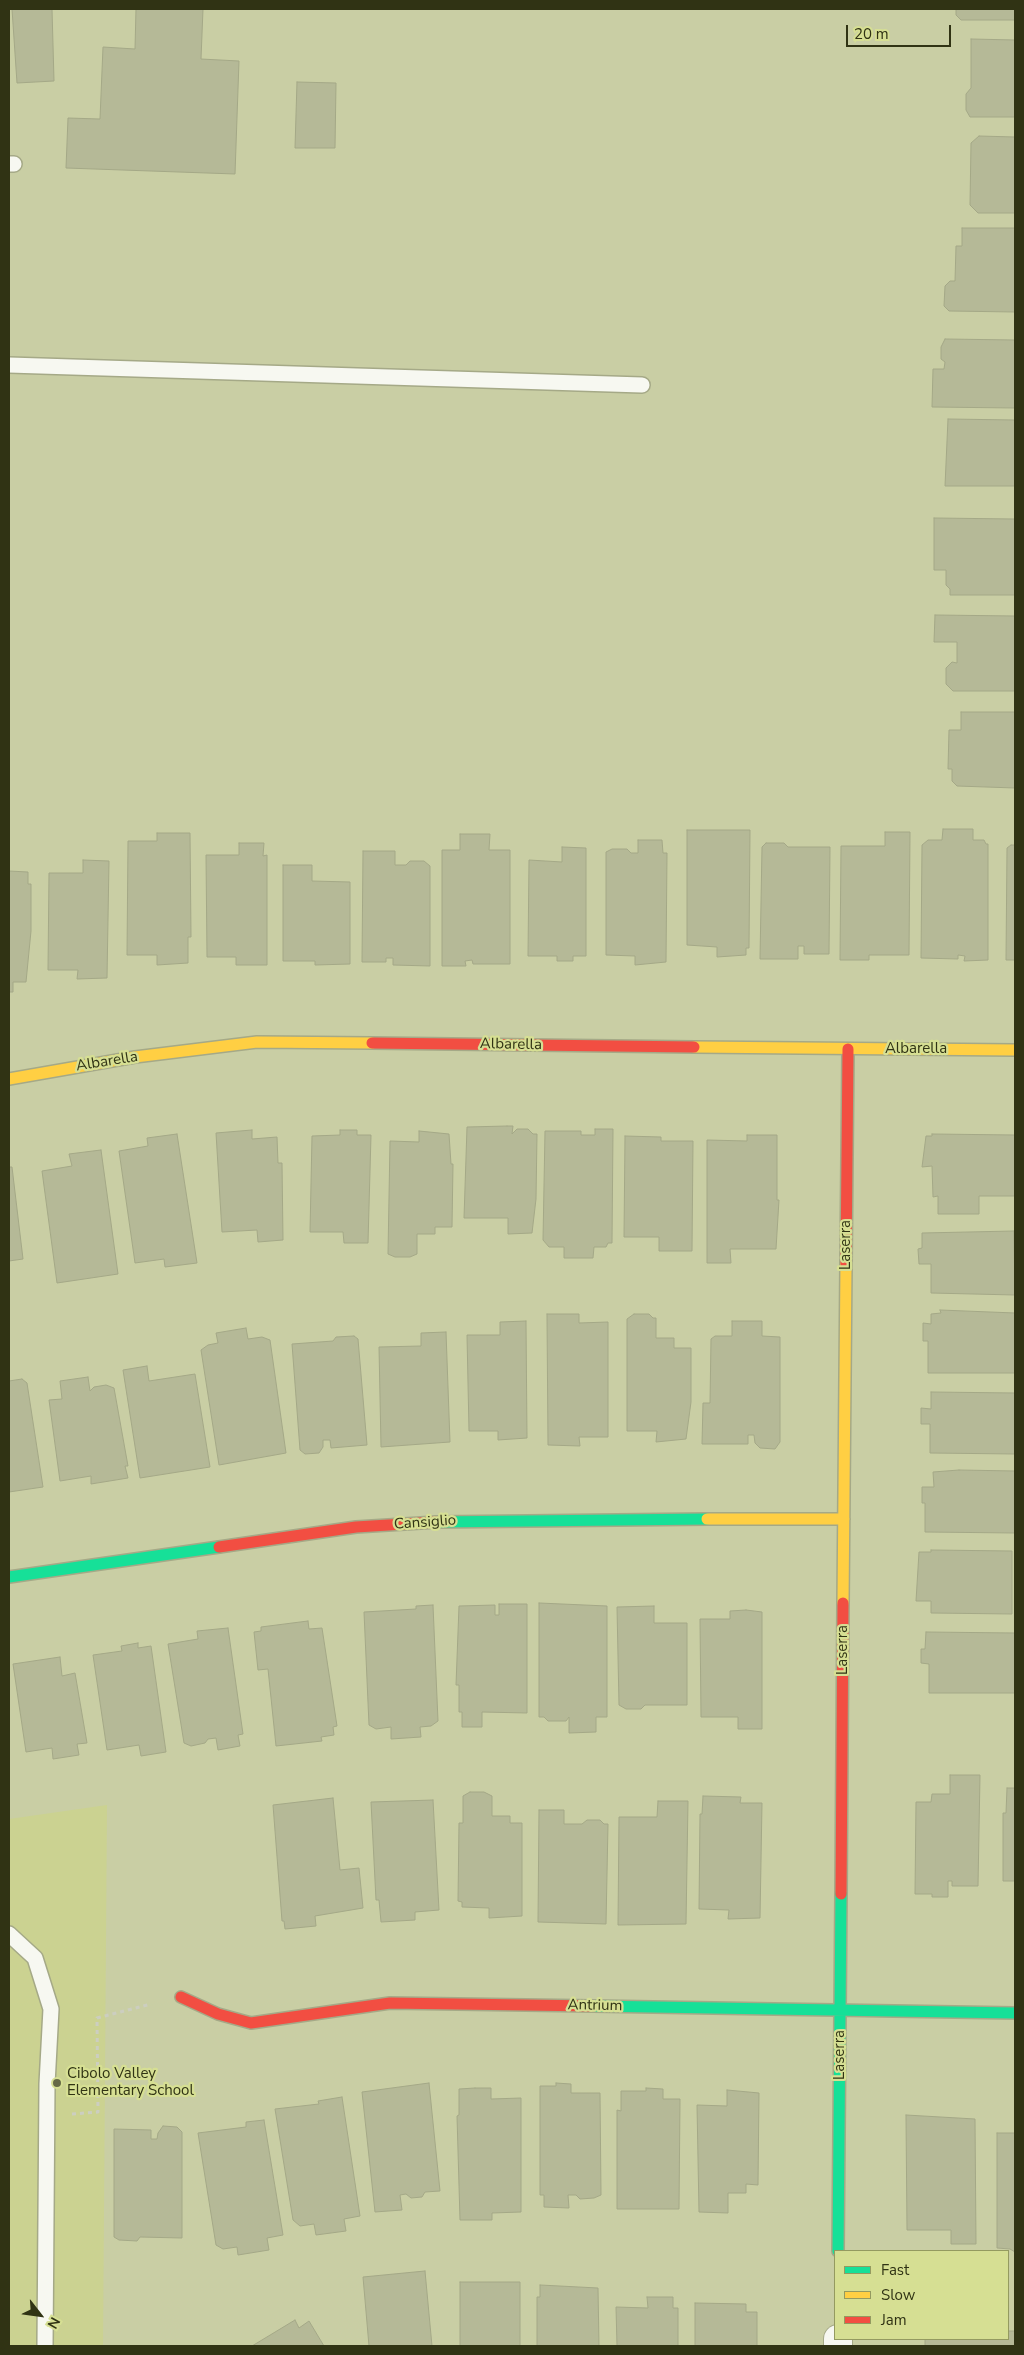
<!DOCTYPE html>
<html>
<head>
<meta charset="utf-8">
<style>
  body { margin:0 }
  #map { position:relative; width:1024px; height:2355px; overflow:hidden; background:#c9cea4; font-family:"Nunito Sans",sans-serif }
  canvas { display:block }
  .frame { position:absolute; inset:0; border:10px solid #303314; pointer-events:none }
  .legend { position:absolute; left:834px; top:2250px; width:175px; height:90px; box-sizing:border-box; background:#d6df93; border:1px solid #949a60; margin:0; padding:6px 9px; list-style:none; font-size:15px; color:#303314 }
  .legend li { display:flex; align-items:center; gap:10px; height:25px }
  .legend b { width:25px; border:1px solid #949a60 }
  .north { position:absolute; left:15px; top:2290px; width:50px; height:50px; -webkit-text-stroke:4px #d6df93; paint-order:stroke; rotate:120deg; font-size:14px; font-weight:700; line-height:20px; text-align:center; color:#303314 }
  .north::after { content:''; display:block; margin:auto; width:18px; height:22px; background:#303314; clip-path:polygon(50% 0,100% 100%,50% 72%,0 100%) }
  .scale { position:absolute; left:846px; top:25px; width:105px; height:22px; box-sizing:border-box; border:2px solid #303314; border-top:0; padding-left:6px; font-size:15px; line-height:18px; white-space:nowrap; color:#303314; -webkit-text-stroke:4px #d6df93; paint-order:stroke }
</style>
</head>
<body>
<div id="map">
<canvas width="1024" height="2355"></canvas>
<div class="frame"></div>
<ul class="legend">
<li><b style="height:6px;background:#16e098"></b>Fast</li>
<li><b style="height:6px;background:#ffcf43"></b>Slow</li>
<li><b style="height:6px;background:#f24e42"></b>Jam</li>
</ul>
<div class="north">N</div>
<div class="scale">20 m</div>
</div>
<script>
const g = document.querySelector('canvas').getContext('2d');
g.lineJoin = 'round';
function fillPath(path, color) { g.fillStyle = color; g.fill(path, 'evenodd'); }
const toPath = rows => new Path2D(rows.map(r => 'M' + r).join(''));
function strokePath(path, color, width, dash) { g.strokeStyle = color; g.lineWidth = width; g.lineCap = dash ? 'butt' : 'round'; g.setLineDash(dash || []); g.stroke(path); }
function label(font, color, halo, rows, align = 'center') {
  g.font = font + ' "Nunito Sans",sans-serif'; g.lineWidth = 4.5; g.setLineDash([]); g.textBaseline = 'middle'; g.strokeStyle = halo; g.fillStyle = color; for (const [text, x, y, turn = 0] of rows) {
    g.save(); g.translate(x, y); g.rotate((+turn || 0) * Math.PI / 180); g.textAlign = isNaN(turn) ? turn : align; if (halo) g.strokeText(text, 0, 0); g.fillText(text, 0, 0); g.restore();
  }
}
fillPath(toPath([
  [107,1805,103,2346,9,2346,9,1819]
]), '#cbd291');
const building = toPath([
  [12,9,52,9,54,81,17,83,12,9],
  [136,9,203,9,201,59,239,61,235,174,66,168,68,118,100,119,103,47,135,49,136,9],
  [956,9,1015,9,1015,20,961,20,956,15,956,9],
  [971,39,1015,40,1015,117,970,117,966,110,966,94,971,88,971,39],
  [297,82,336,83,335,148,295,148,297,82],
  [979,136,1015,137,1015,213,978,213,970,205,971,143,979,136],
  [962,228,1015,228,1015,312,949,311,944,306,945,286,950,281,955,281,956,246,962,246,962,228],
  [945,339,1015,340,1015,408,932,407,933,369,944,369,945,362,941,359,941,347,945,339],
  [948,419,1015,420,1015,486,945,486,948,419],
  [934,518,1015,519,1015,595,950,595,950,589,946,585,946,570,934,570,934,518],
  [935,615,1015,616,1015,691,953,691,946,684,946,668,952,662,957,663,957,642,934,642,935,615],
  [961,712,1015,712,1015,788,957,786,952,781,952,769,948,769,949,730,961,730,961,712],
  [943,829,973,829,973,840,984,840,986,844,988,844,988,960,964,961,965,956,958,955,958,959,921,958,922,845,928,840,942,840,943,829],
  [687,830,750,830,749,948,746,948,746,955,717,957,717,947,687,945,687,830],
  [885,832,910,832,909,955,869,955,869,960,840,960,841,846,885,846,885,832],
  [157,833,190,833,191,937,188,937,188,963,157,965,157,955,127,955,128,841,157,841,157,833],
  [460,834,490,834,489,850,510,850,510,964,473,964,472,960,465,961,466,966,442,966,442,850,460,850,460,834],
  [638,840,662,840,663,853,667,853,666,962,635,965,635,956,606,955,606,852,612,849,627,849,631,853,638,853,638,840],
  [239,843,264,843,263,856,267,855,267,965,236,965,236,957,207,957,206,855,239,855,239,843],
  [766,843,784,843,788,847,830,847,829,954,804,954,804,946,798,946,798,959,760,959,762,847,766,843],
  [1011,845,1015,845,1015,960,1006,960,1007,848,1011,845],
  [562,847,586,848,586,956,573,956,573,961,557,961,557,956,528,956,529,860,562,862,562,847],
  [363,851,395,851,395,865,406,865,410,861,424,861,430,866,430,966,393,965,393,958,386,958,386,962,362,962,363,851],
  [83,860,109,861,107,978,77,979,78,970,48,970,49,873,83,873,83,860],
  [283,865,312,865,312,881,350,882,350,964,315,965,315,961,283,961,283,865],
  [9,871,28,872,28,884,31,884,31,931,26,982,13,982,13,992,9,992,9,871],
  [507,1126,513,1126,512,1134,517,1129,528,1129,533,1134,537,1134,536,1199,532,1233,508,1234,508,1218,464,1218,467,1127,507,1126],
  [595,1129,613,1129,612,1243,608,1243,606,1247,594,1247,593,1258,564,1258,564,1247,549,1247,543,1240,545,1131,581,1131,581,1135,595,1135,595,1129],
  [252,1130,252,1139,277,1137,278,1163,282,1163,283,1240,258,1242,257,1230,222,1232,216,1133,252,1130],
  [340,1130,357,1130,357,1135,371,1135,368,1243,344,1243,343,1232,310,1232,312,1136,340,1135,340,1130],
  [419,1131,449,1134,451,1164,453,1164,452,1227,435,1227,435,1234,417,1234,417,1254,410,1257,395,1257,388,1254,390,1141,419,1142,419,1131],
  [177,1134,197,1263,165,1267,164,1259,135,1263,119,1151,148,1146,147,1138,177,1134],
  [932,1134,1015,1135,1015,1196,979,1196,979,1214,938,1214,938,1196,933,1197,932,1166,922,1167,926,1136,932,1136,932,1134],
  [747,1135,777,1135,777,1200,779,1200,776,1249,730,1249,731,1263,707,1263,707,1140,747,1141,747,1135],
  [625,1136,661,1137,661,1141,693,1141,692,1251,659,1251,659,1237,624,1237,625,1136],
  [101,1150,118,1274,57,1283,42,1171,72,1166,69,1154,101,1150],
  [9,1167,12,1167,23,1259,9,1261,9,1167],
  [1014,1231,1015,1295,931,1293,931,1264,919,1264,918,1249,922,1248,922,1233,1014,1231],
  [940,1310,1015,1313,1015,1373,928,1373,928,1341,923,1341,923,1323,931,1324,931,1314,941,1313,940,1310],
  [547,1314,579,1314,579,1323,608,1322,608,1437,579,1437,580,1446,548,1445,547,1314],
  [634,1314,649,1314,653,1318,656,1318,656,1338,674,1338,674,1348,691,1348,691,1402,686,1439,656,1442,657,1431,627,1431,627,1319,634,1314],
  [526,1321,527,1438,498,1440,498,1431,469,1431,467,1335,500,1335,500,1322,526,1321],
  [732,1321,762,1321,762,1336,780,1337,780,1442,775,1449,760,1448,755,1443,754,1435,748,1435,748,1444,702,1444,703,1403,710,1403,711,1339,715,1336,732,1336,732,1321],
  [246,1328,248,1339,262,1337,270,1340,286,1453,219,1465,201,1350,208,1345,218,1343,216,1333,246,1328],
  [446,1332,450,1442,381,1447,379,1347,421,1346,421,1333,446,1332],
  [354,1336,358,1339,367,1445,331,1448,330,1440,323,1440,323,1447,319,1453,305,1454,300,1450,292,1344,333,1341,336,1337,354,1336],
  [147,1366,149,1381,195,1374,210,1467,140,1478,123,1370,147,1366],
  [88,1377,90,1391,94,1387,106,1385,114,1388,128,1466,125,1466,128,1478,91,1484,91,1476,60,1481,49,1400,62,1399,60,1381,88,1377],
  [22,1379,27,1383,43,1487,9,1492,9,1381,22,1379],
  [931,1392,1015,1393,1015,1454,930,1453,930,1424,921,1424,921,1408,931,1409,931,1392],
  [959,1470,1015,1471,1015,1533,925,1532,925,1503,922,1503,922,1487,934,1487,933,1472,959,1470],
  [931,1550,1012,1551,1012,1614,931,1613,931,1601,916,1601,919,1552,931,1552,931,1550],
  [539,1603,607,1606,607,1717,596,1717,596,1732,569,1733,569,1717,566,1721,548,1721,544,1717,539,1717,539,1603],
  [499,1604,527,1604,527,1713,482,1712,482,1727,462,1727,462,1712,459,1712,459,1685,456,1685,459,1606,495,1605,495,1615,499,1615,499,1604],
  [433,1605,438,1721,431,1726,420,1727,421,1737,391,1739,391,1727,376,1729,369,1725,364,1612,416,1609,416,1606,433,1605],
  [654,1606,654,1623,687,1623,687,1705,645,1705,641,1709,626,1709,619,1705,617,1607,654,1606],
  [746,1610,762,1612,762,1729,738,1729,738,1717,701,1717,700,1619,730,1619,730,1611,746,1610],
  [308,1621,309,1629,322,1628,337,1726,333,1727,334,1735,321,1737,322,1741,276,1746,268,1669,258,1670,254,1632,261,1631,261,1627,308,1621],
  [228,1628,243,1734,238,1735,240,1746,218,1750,216,1738,208,1739,205,1743,191,1746,184,1743,168,1644,198,1639,197,1631,228,1628],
  [926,1632,1015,1633,1015,1693,929,1693,929,1664,921,1663,921,1649,925,1649,926,1632],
  [138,1643,138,1648,151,1646,166,1752,141,1756,139,1745,107,1750,93,1655,122,1651,121,1646,138,1643],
  [60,1657,62,1676,75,1673,87,1743,77,1744,79,1755,53,1759,52,1748,26,1752,13,1664,60,1657],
  [950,1775,980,1775,978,1886,952,1886,952,1881,948,1881,948,1897,932,1897,932,1894,915,1894,916,1802,931,1802,932,1794,950,1794,950,1775],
  [1007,1788,1015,1788,1015,1881,1003,1881,1003,1813,1006,1813,1007,1788],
  [470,1792,484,1792,492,1796,492,1816,510,1816,510,1823,522,1823,522,1916,489,1918,489,1908,462,1907,462,1902,458,1901,459,1823,463,1823,463,1796,470,1792],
  [703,1796,741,1797,740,1803,762,1803,760,1918,728,1919,729,1910,699,1909,700,1814,702,1814,703,1796],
  [333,1798,340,1870,359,1868,363,1908,315,1916,316,1926,285,1929,284,1921,282,1921,273,1805,333,1798],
  [433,1800,439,1910,415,1912,415,1920,381,1922,379,1900,376,1900,371,1802,433,1800],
  [658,1801,688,1801,686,1924,618,1925,619,1817,657,1817,658,1801],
  [539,1810,564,1810,564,1824,582,1824,587,1820,600,1820,604,1824,608,1824,606,1924,538,1922,539,1810],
  [429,2083,440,2191,425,2192,422,2197,411,2198,406,2194,400,2195,402,2210,375,2212,362,2092,429,2083],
  [556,2083,571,2084,571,2093,600,2093,601,2195,594,2198,580,2199,576,2195,568,2195,569,2208,544,2207,544,2195,540,2195,540,2086,556,2086,556,2083],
  [475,2088,491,2088,491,2099,521,2098,521,2212,492,2213,492,2220,460,2220,457,2116,459,2115,459,2089,475,2088],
  [646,2088,663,2089,663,2099,680,2099,679,2209,617,2209,617,2110,621,2111,621,2091,646,2091,646,2088],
  [727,2090,759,2093,758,2185,746,2184,746,2193,728,2193,728,2213,699,2212,697,2105,727,2106,727,2090],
  [342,2097,360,2216,344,2219,346,2231,316,2235,314,2224,300,2226,293,2220,275,2109,319,2104,318,2101,342,2097],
  [906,2115,975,2119,976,2244,951,2244,951,2230,907,2230,906,2115],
  [264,2120,283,2235,267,2238,269,2250,238,2255,237,2247,223,2249,216,2245,198,2133,246,2127,246,2122,264,2120],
  [163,2126,177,2127,182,2132,182,2238,140,2237,137,2241,119,2240,114,2237,114,2129,151,2130,151,2139,157,2139,158,2133,163,2126],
  [997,2133,1015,2133,1015,2252,1010,2249,997,2248,997,2133],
  [425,2271,432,2346,369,2346,363,2277,425,2271],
  [460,2282,520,2282,520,2346,460,2346,460,2282],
  [540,2285,598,2288,599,2346,537,2346,537,2297,540,2297,540,2285],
  [647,2297,673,2297,673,2308,678,2308,678,2346,617,2346,616,2307,648,2308,647,2297],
  [695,2303,746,2304,746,2312,757,2312,757,2346,695,2346,695,2303],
  [295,2320,299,2328,309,2321,324,2346,252,2346,295,2320],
  [1008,2331,1015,2331,1015,2346,925,2346,925,2339,1008,2339,1008,2331]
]);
fillPath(building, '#b5b997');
strokePath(building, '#a4a887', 1);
const lane = toPath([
  [9,164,14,164],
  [9,365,642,385],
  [9,1934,35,1958,51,2009,47,2084,45,2346]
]);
const street = toPath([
  [838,2346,838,2339]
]);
const fast = toPath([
  [437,1522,707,1519],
  [9,1577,219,1547],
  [593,2006,1015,2013],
  [838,2251,841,1894]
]);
const slow = toPath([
  [694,1047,1015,1050],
  [9,1079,135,1057,257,1042,372,1043],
  [707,1519,844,1519],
  [843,1603,846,1264]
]);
const jam = toPath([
  [372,1043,694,1047],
  [846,1264,848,1049],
  [219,1547,356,1527,437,1522],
  [841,1894,843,1603],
  [181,1997,218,2014,251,2023,390,2003,593,2006]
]);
strokePath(lane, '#a5a987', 18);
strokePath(street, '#a5a987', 30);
strokePath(fast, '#a5a987', 14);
strokePath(slow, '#a5a987', 14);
strokePath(jam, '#a5a987', 14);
strokePath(toPath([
  [72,2114,98,2112,97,2018,151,2004]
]), '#cccec0', 3, [4, 4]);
strokePath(lane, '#f7f8f1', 15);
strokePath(street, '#f7f8f1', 28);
strokePath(fast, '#16e098', 11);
strokePath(slow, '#ffcf43', 11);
strokePath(jam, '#f24e42', 11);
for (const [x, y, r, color] of [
  [57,2083,5,"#666946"]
]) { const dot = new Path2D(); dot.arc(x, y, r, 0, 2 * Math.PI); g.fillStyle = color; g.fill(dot); strokePath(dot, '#d6df93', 2); }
label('15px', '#303314', '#d6df93', [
  ["Albarella",511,1045,1],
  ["Albarella",916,1049],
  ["Albarella",107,1062,-9],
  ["Laserra",846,1245,-90],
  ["Cansiglio",425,1523,-4],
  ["Laserra",843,1650,-90],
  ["Antrium",595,2006,1],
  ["Laserra",840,2055,-90]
]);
label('15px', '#303314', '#d6df93', [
  ["Cibolo Valley",67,2074],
  ["Elementary School",67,2091]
], 'left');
</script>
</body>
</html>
